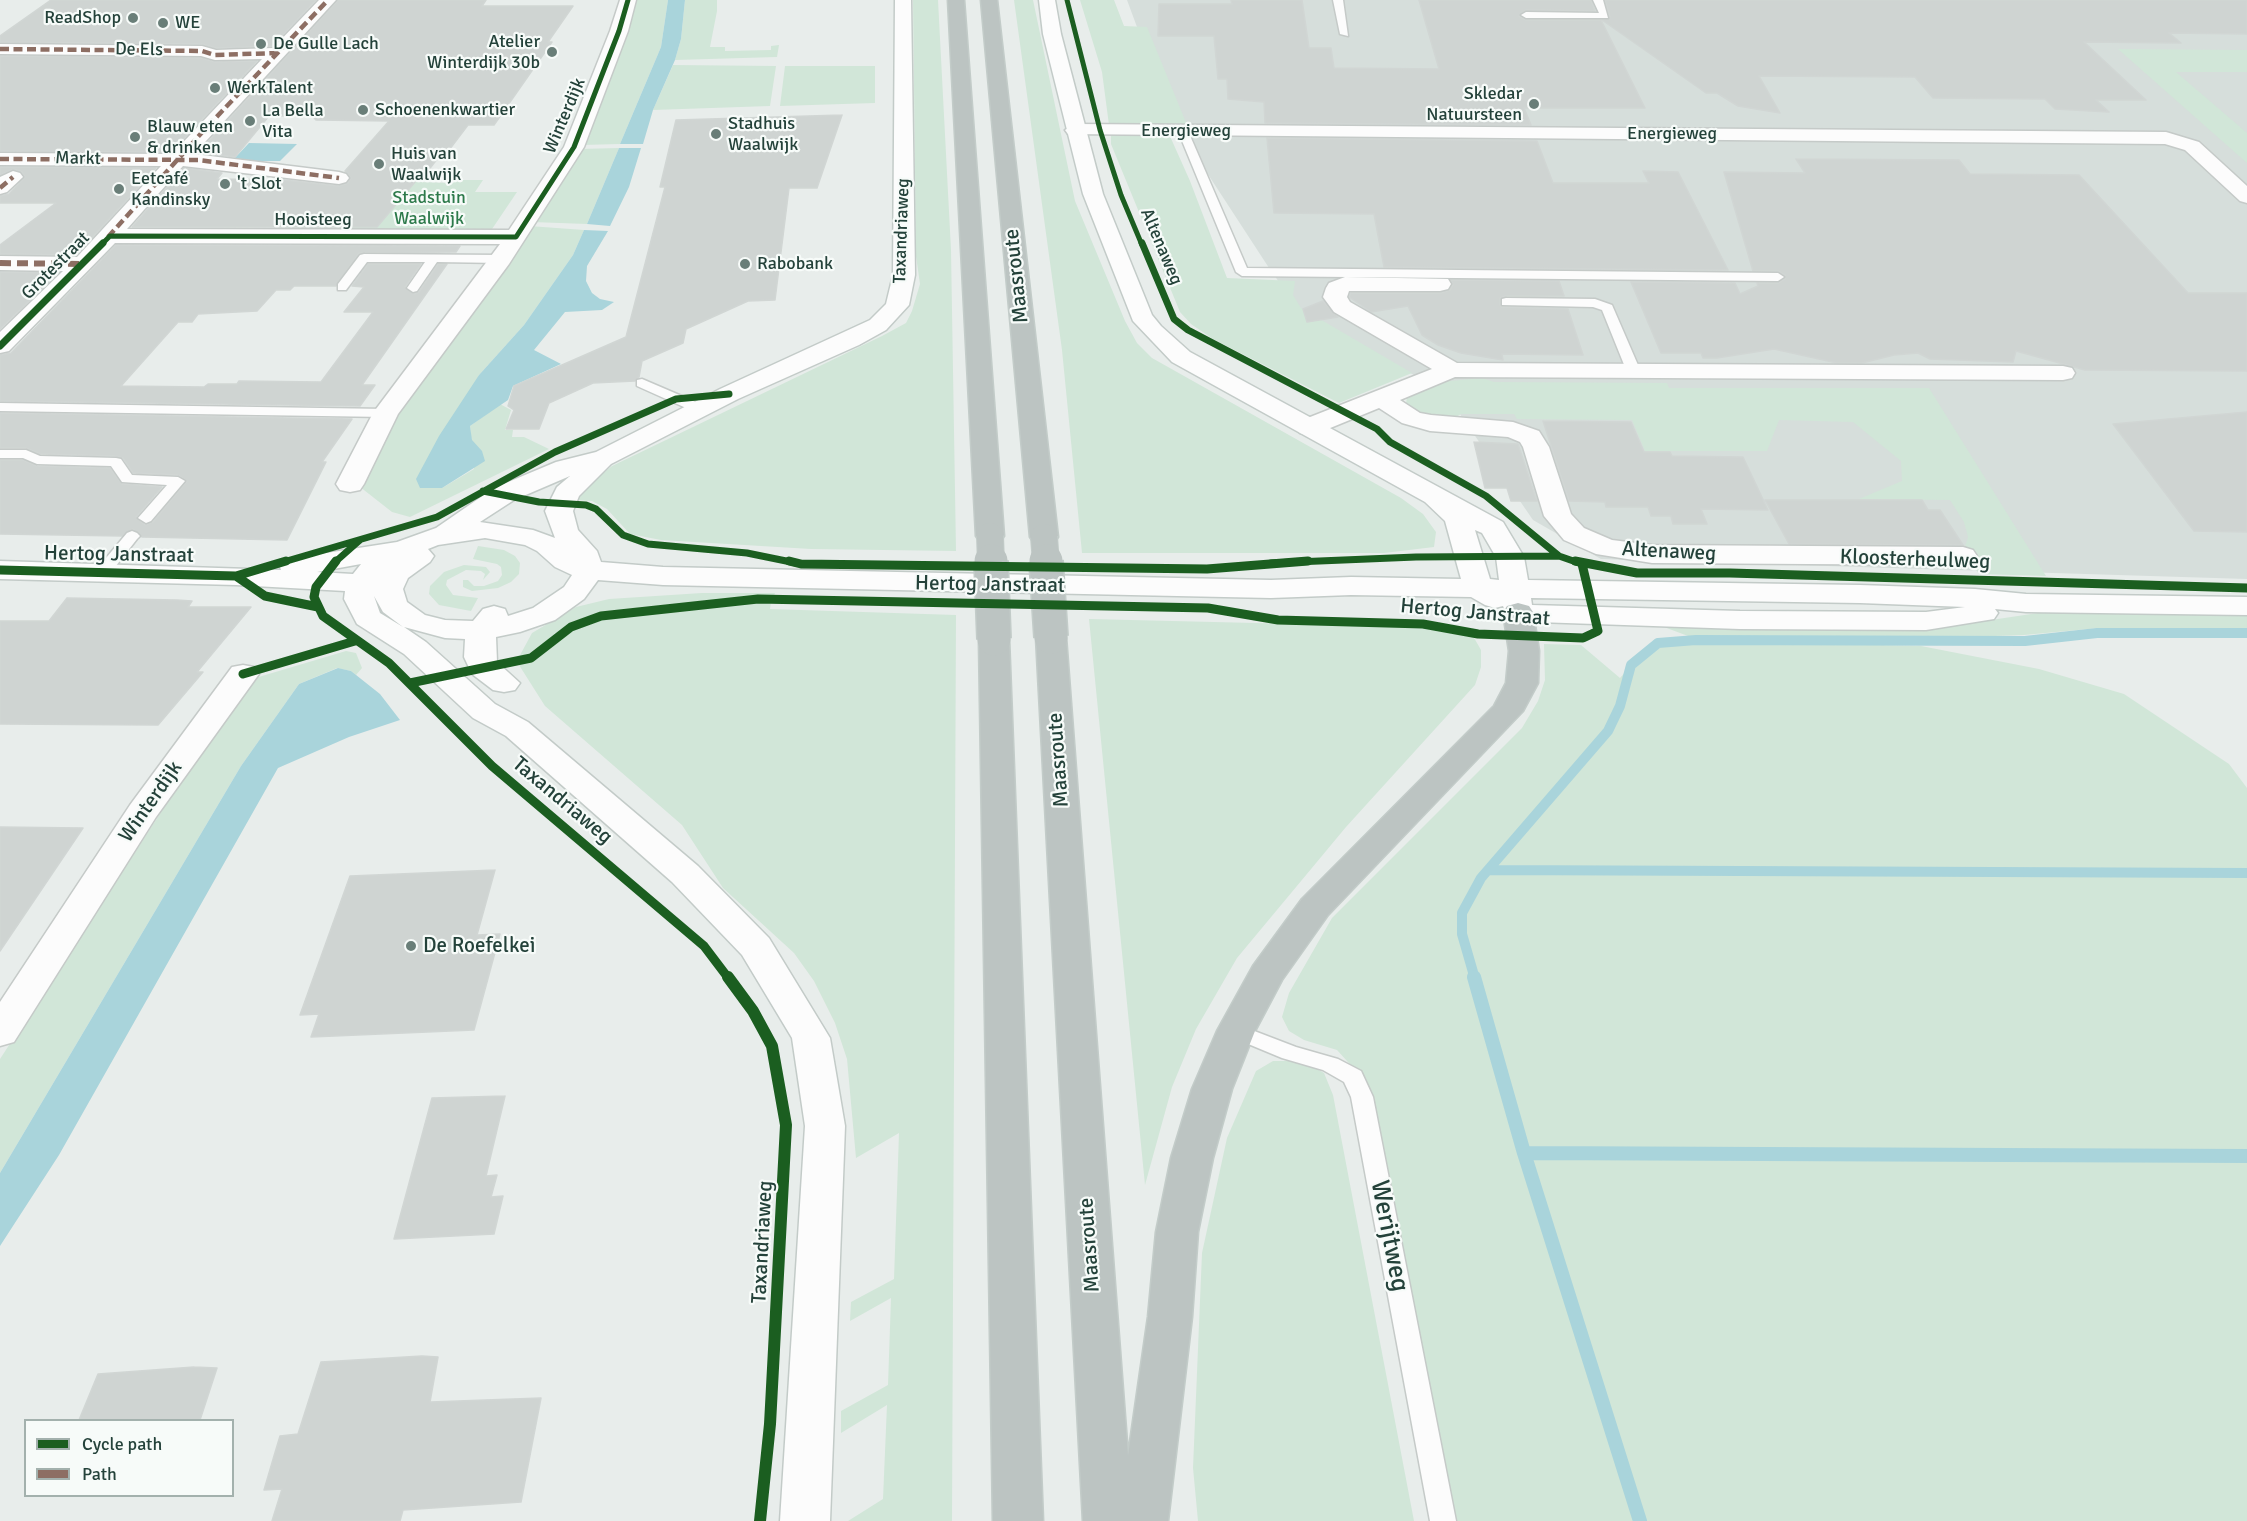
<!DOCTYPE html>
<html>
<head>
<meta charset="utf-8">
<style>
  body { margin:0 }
  #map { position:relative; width:2247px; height:1521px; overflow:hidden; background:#e8edeb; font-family:Signika,sans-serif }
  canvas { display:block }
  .legend { position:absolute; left:24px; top:1419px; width:210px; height:78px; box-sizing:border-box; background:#f7fbf9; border:2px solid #a3b1ad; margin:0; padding:8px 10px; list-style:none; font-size:18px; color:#24423a }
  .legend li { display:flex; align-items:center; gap:12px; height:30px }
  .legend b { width:30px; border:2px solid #a3b1ad }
</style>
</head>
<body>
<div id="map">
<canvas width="2247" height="1521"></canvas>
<ul class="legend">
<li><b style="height:8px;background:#1b5e20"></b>Cycle path</li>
<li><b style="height:8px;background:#8d6e63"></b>Path</li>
</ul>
</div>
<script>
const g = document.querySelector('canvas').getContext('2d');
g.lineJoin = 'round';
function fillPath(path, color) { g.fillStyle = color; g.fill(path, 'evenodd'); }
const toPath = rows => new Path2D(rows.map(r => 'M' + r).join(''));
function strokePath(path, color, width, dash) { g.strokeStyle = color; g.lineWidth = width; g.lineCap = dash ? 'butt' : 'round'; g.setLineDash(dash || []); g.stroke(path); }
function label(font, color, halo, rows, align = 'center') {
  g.font = font + ' Signika,sans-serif'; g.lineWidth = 4.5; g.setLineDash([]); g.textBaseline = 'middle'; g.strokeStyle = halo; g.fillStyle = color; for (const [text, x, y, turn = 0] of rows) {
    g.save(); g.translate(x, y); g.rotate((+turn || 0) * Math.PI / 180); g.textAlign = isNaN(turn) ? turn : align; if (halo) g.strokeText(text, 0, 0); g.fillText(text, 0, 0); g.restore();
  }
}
fillPath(toPath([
  [1127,0,2247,0,2247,579,1601,559,1533,520,1442,388,1313,328,1271,271,1170,116]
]), '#d6dedb');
fillPath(toPath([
  [633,0,668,0,661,47,620,144,581,145],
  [685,0,717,0,717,11,710,47,725,47,725,51,771,50,771,46,779,45,777,57,675,60,681,39],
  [913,0,938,0,951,250,956,551,811,549,661,540,630,534,607,509,592,501,577,500,590,484,612,466,882,336,906,323,912,311,920,284,916,256],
  [1014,0,1033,0,1075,201,1125,321,1137,343,1152,358,1401,498,1423,514,1436,532,1434,547,1384,553,1082,553,1062,350],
  [1080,0,1114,0,1124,26,1147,27,1187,125,1109,125,1102,72],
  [2118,49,2247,50,2247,72,2176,72,2247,133,2247,163],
  [673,65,776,66,770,106,653,110],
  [785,66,875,66,875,103,780,106],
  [1169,134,1190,181,1227,278,1295,281,1293,295,1301,308,1412,373,1339,403,1213,339,1191,324,1180,312,1111,144,1111,135],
  [619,148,587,224,532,222,579,149],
  [456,180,483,180,475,192,517,192,488,235,275,234,317,192,406,193,415,182,453,183],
  [529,226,584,230,573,255,524,325,479,375,442,488,474,469,470,426,500,404,511,410,505,430,513,430,512,437,524,437,549,449,410,517,392,512,355,483,386,423],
  [1482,378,1494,382,1667,383,1669,388,1929,388,2046,576,1979,574,1964,550,1968,537,1964,522,1950,500,1859,499,1902,481,1901,461,1853,422,1779,420,1767,451,1645,451,1632,420,1517,419,1514,414,1461,414,1450,421,1425,416,1406,405,1407,395,1440,382],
  [478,546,504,550,515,556,520,563,519,574,511,582,498,588,472,591,463,587,463,580,468,580,474,586,484,586,498,581,502,575,501,567,497,564,473,559],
  [464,565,486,567,490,572,483,580,485,574,481,571,466,570,447,580,446,585,453,595,478,598,471,611,439,605,429,594,430,586,444,572],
  [702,593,775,593,774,596,749,596,600,612,570,623,530,653,519,657,532,633,576,607,609,599],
  [760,602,771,602,770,609,956,615,952,1521,848,1521,883,1499,887,1405,841,1433,841,1411,888,1385,891,1298,850,1321,851,1302,894,1279,899,1133,856,1158,847,1059,835,1023,814,981,794,953,723,888,682,825,545,706,519,665,535,659,578,627,605,618],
  [2058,610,2247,613,2247,628,2099,628,2024,635,1937,638,1688,636,1656,624,1924,630],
  [1089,619,1422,627,1473,636,1481,650,1481,667,1475,685,1346,827,1237,958,1196,1029,1172,1087,1145,1185],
  [1655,639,1921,646,2039,669,2124,694,2229,764,2247,788,2247,1521,1456,1521,1365,1096,1357,1072,1337,1050,1304,1040,1289,1031,1282,1017,1289,993,1332,918,1522,728,1538,701,1545,680,1544,644,1581,645,1620,678],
  [346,651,356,653,362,668,356,675,351,671,337,668,299,684,241,766,0,1173,0,1059,244,685,252,679],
  [1273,1061,1303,1061,1324,1073,1333,1095,1414,1521,1198,1521,1193,1468,1202,1253,1227,1138,1256,1071]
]), '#d1e6d8');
fillPath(toPath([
  [668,0,685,0,681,39,675,60,653,110,643,144,620,144,661,47],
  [249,143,297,144,280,161,232,161],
  [619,148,641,148,629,187,610,226,587,224],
  [584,230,608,231,587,266,586,281,592,293,600,299,614,302,602,310,565,312,534,350,561,364,513,386,508,400,470,426,472,440,482,451,485,461,442,488,420,488,416,479,439,436,479,375,524,325,573,255],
  [338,668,351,671,380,694,400,720,349,737,278,768,59,1155,0,1246,0,1173,241,766,299,684]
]), '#a9d4db');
strokePath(toPath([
  [1488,870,2247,873],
  [1475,979,1462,934,1462,913,1481,878,1608,731,1620,706,1631,665,1658,643,1696,640,2025,641,2097,633,2247,633]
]), '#a9d4db', 10);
strokePath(toPath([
  [1474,977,1524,1153,1640,1521],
  [1524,1153,2247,1156]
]), '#a9d4db', 14);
const building = toPath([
  [51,0,316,0,272,46,216,48,202,44,0,42,0,36,51,0],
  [338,0,486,0,482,6,573,6,548,42,552,42,494,125,468,125,446,154,441,154,424,176,420,176,377,227,132,227,184,168,222,173,217,179,284,180,339,186,348,183,351,178,345,171,389,121,316,120,312,116,269,116,235,157,199,152,338,0],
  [1231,0,1302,0,1309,48,1331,48,1334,68,1439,69,1419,0,1591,0,1595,11,1526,10,1519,16,1526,20,1601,20,1645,108,1524,108,1531,125,1265,123,1264,102,1228,99,1227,79,1218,79,1214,36,1158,36,1159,4,1232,4,1231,0],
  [1605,0,2247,0,2247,34,2169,33,2181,43,2084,42,2146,100,2096,100,2109,112,2055,109,2045,99,1933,98,1915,77,1759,76,1780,113,1738,106,1717,93,1706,93,1602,20,1610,17,1605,0],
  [0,56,201,58,215,62,257,61,171,152,0,151,0,56],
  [842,115,817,188,789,188,775,300,748,301,686,329,683,343,642,361,639,377,635,381,593,383,549,403,539,429,506,429,514,410,508,406,514,386,626,337,665,187,660,187,676,120,842,115],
  [1267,138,1537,141,1553,183,1649,183,1643,171,1678,172,1728,270,1384,267,1374,214,1274,213,1267,138],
  [1796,159,1959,160,1970,174,2079,175,2188,293,2247,293,2247,371,2085,370,2016,351,2013,362,1930,359,1918,353,1894,355,1862,363,1837,363,1774,349,1717,358,1703,358,1701,353,1661,353,1631,282,1735,283,1740,294,1758,286,1757,283,1778,283,1785,279,1785,275,1778,271,1753,271,1724,172,1805,173,1796,159],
  [0,167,156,168,76,255,0,254,0,245,56,203,0,203,0,196,9,194,25,177,22,172,14,169,0,175,0,167],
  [116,245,460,246,456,252,359,253,336,286,294,286,290,290,276,290,257,311,198,314,192,322,178,322,121,386,204,387,208,384,237,384,239,381,321,382,373,312,344,312,364,287,352,286,368,264,421,264,405,287,414,294,419,292,438,264,447,264,362,385,375,385,360,406,0,401,0,355,11,353,116,245],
  [0,272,58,273,0,329,0,272],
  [1451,280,1559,281,1564,296,1505,296,1500,298,1500,305,1502,307,1568,309,1583,355,1502,354,1503,360,1461,353,1438,345,1422,335,1408,306,1371,312,1349,297,1351,293,1441,293,1450,290,1453,285,1451,280],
  [1323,301,1338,317,1307,322,1303,309,1323,301],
  [2247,412,2247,532,2194,531,2113,424,2247,412],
  [0,413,352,419,322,462,326,462,287,540,142,537,133,529,122,536,0,534,0,460,23,460,37,466,110,468,122,484,162,487,136,517,145,525,153,522,187,481,178,475,133,473,123,458,116,456,40,454,26,448,0,448,0,413],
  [1543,421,1631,422,1644,452,1670,452,1672,456,1743,457,1768,510,1701,509,1707,524,1673,524,1671,516,1651,516,1648,507,1606,507,1605,502,1569,501,1543,421],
  [1474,442,1518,444,1537,501,1511,501,1507,488,1485,488,1474,442],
  [1765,500,1922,500,1928,510,1940,510,1963,545,1789,544,1765,500],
  [67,598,177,600,192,601,188,607,251,607,197,672,203,672,158,725,0,724,0,621,49,621,67,598],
  [0,827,83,828,0,951,0,827],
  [495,870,477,935,500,934,474,1030,311,1037,319,1014,300,1015,350,876,495,870],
  [505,1096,486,1176,497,1175,491,1197,503,1196,494,1234,394,1239,432,1098,505,1096],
  [422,1356,438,1357,430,1402,541,1398,521,1502,403,1510,400,1521,272,1521,282,1489,264,1490,274,1456,280,1436,298,1434,321,1362,422,1356],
  [194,1367,217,1368,200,1420,79,1420,98,1374,194,1367]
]);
fillPath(building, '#cfd4d2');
strokePath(building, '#d1d6d4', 1.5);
const lane = toPath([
  [1333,0,1343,0,1348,36,1340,34,1333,0],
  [1593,0,1603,0,1608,18,1526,18,1521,15,1526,12,1599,13,1593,0],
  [1179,129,1188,131,1247,268,1778,273,1784,277,1778,281,1242,276,1236,272,1178,131,1179,129],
  [364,254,501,255,507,259,501,263,437,262,417,291,413,292,407,288,425,262,367,262,346,290,338,290,338,284,360,255,364,254],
  [1506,298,1595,299,1612,305,1641,372,1634,376,1627,372,1602,310,1593,307,1502,305,1502,299,1506,298],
  [642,379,705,406,707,409,705,412,695,412,637,386,637,380,642,379],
  [0,403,386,409,393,413,386,417,0,411,0,403],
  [0,450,26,450,40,456,116,458,121,459,132,475,178,477,185,481,151,521,146,523,138,518,167,485,122,482,111,466,37,464,23,458,0,458,0,450],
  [132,531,137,533,140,536,137,539,108,576,96,576,94,573,96,570,127,533,132,531],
  [1236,1024,1296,1047,1338,1059,1361,1071,1373,1097,1456,1521,1430,1521,1351,1097,1344,1082,1323,1070,1282,1058,1229,1036,1225,1031,1229,1026,1236,1024]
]);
const street = toPath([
  [319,0,336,0,194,154,339,172,346,174,349,178,346,182,339,184,183,166,127,229,509,230,564,147,610,31,620,0,636,0,628,31,584,147,509,264,398,414,364,484,360,490,350,492,340,490,336,484,373,413,500,244,115,243,9,351,0,353,0,332,63,271,0,270,0,256,77,257,161,166,0,165,0,153,172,154,262,59,215,60,201,56,0,54,0,44,202,46,216,50,273,48,319,0],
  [1075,124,2166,132,2199,142,2247,186,2247,203,2240,201,2185,150,2165,144,1068,134,1065,130,1075,124],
  [13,171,20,173,23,177,7,192,0,194,0,177,13,171],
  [1345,277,1448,279,1451,284,1448,289,1440,291,1349,291,1347,297,1350,302,1457,363,2063,366,2072,368,2075,373,2072,378,2063,380,1455,377,1400,400,1420,413,1431,415,1513,422,1539,431,1549,447,1571,514,1584,528,1612,540,1652,545,1963,547,1973,550,1977,556,1973,562,1963,565,1652,563,1596,554,1564,540,1544,516,1523,447,1520,442,1508,437,1430,431,1402,423,1379,408,1318,433,1309,435,1300,433,1296,427,1300,421,1432,369,1334,312,1323,297,1326,288,1329,283,1345,277],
  [243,665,254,667,259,674,156,817,14,1042,0,1046,0,1002,130,805,232,667,243,665]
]);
const secondary = toPath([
  [895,0,911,0,915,275,909,305,886,330,859,345,738,399,611,464,579,496,573,511,578,530,597,551,601,562,663,567,1271,580,1351,577,1461,579,1445,521,1425,502,1172,362,1133,321,1083,194,1043,34,1039,0,1055,0,1061,34,1103,194,1152,315,1161,326,1190,352,1503,522,1524,557,1528,580,1860,585,1975,589,2026,594,2247,597,2247,615,2026,612,1995,609,1998,613,1994,619,1926,630,1740,629,1537,622,1525,617,1507,616,1503,606,1495,608,1485,605,1471,597,1351,595,1271,598,663,585,598,580,584,599,555,620,520,632,496,637,497,662,520,683,515,690,504,692,493,690,472,674,464,657,465,639,445,638,404,627,426,642,495,704,528,722,698,866,769,938,830,1038,845,1126,830,1521,780,1521,805,1126,792,1038,742,955,672,882,506,736,473,718,404,654,357,624,344,599,345,591,236,585,0,579,0,561,281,570,280,567,284,561,294,558,397,542,436,528,494,488,556,462,596,452,720,389,870,320,886,304,893,275,895,0],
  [570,476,557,487,545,511,555,538,533,530,480,522,514,500,570,476],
  [1475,530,1482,533,1496,557,1499,580,1490,579,1475,530],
  [485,538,525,545,537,551,555,567,572,575,564,587,533,608,508,616,505,609,494,606,483,609,473,621,445,620,425,615,407,602,403,589,408,578,430,562,434,556,428,549,438,545,485,538],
  [361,564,353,574,317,572,361,564],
  [374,596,383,612,403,627,380,613,374,596],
  [1531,598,1860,603,1965,607,1926,612,1740,611,1532,605,1531,598]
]);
const highway = toPath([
  [948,0,964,0,1004,536,1000,542,990,544,980,542,976,536,948,0],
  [981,0,997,0,1058,537,1054,543,1044,545,1034,543,1030,537,981,0],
  [1518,603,1529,606,1533,612,1539,651,1538,683,1523,711,1328,915,1282,980,1255,1031,1232,1089,1213,1158,1198,1232,1192,1317,1168,1521,1083,1521,1036,637,1040,631,1051,628,1062,631,1066,637,1128,1456,1148,1317,1156,1232,1171,1158,1192,1089,1217,1031,1253,966,1302,899,1494,706,1506,683,1509,651,1503,612,1507,606,1518,603],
  [994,630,1005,633,1009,639,1043,1521,993,1521,979,639,983,633,994,630]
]);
strokePath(lane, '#c5cac8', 3);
strokePath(street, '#c5cac8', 3);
strokePath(secondary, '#c3cbc8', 3);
strokePath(highway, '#c3ccc9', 3);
fillPath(lane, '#fcfcfc');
fillPath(street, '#fcfcfc');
fillPath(secondary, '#fcfcfc');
fillPath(highway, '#bcc4c2');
const highwayBridgeFar1 = toPath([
  [990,536,991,563],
  [1044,537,1046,563]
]);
const highwayBridge = toPath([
  [991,561,994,639],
  [1046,561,1051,637]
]);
strokePath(highwayBridgeFar1, '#c3ccc9', 28, []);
strokePath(highwayBridge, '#c3ccc9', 36, []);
strokePath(highwayBridgeFar1, '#bcc4c2', 26);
strokePath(highwayBridge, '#bcc4c2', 33);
strokePath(toPath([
  [0,49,202,51,215,55,277,53],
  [0,159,198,160,339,178],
  [0,188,13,177],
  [108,237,206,128,328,0]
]), '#8d6e63', 4.5, [9, 4.5]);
strokePath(toPath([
  [0,263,82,264]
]), '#8d6e63', 6, [11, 6]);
strokePath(toPath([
  [1067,0,1100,130,1121,195,1142,245],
  [101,245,110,236,516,237,574,147,619,31,628,0]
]), '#1b5e20', 5);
strokePath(toPath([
  [1142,243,1174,319,1188,330,1377,429,1390,442,1486,496,1559,556,1579,563],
  [0,346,103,243],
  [483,491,539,502,586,505,596,509,623,535,648,544,747,553,796,563],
  [280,563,437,517,555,452,676,399,729,394],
  [334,563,360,540],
  [1271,563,1416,557,1559,556]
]), '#1b5e20', 7);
strokePath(toPath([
  [336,561,316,587,314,597,323,616,389,663,492,766,704,946,729,979],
  [789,561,801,564,1207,569,1308,561],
  [1575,561,1637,573,1730,573,2247,588],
  [0,570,236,576,286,561],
  [236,576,265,596,318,607],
  [243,674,355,641],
  [410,683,531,658,571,627,601,616,758,599,1208,608,1278,620,1423,624,1478,634,1583,638,1598,631,1582,564]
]), '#1b5e20', 9);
strokePath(toPath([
  [728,977,753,1011,772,1046,786,1125,770,1424,760,1521]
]), '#1b5e20', 12);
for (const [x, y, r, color] of [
  [133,18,6,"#697e78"],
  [163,23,6,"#697e78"],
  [261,44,6,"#697e78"],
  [552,52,6,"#697e78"],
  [215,88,6,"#697e78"],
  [1534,104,6,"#697e78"],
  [363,110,6,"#697e78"],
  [250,121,6,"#697e78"],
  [716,134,6,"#697e78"],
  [135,137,6,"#697e78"],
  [379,164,6,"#697e78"],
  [225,184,6,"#697e78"],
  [119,189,6,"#697e78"],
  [745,264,6,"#697e78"],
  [411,946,6,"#697e78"]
]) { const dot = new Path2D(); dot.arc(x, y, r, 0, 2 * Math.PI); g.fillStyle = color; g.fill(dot); strokePath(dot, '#f7fbf9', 2); }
label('18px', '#24423a', '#f7fbf9', [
  ["ReadShop",121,18,"right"],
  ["WE",175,23],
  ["Atelier",540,42,"right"],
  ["Winterdijk 30b",540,63,"right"],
  ["De Gulle Lach",273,44],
  ["WerkTalent",227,88],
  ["Skledar",1522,94,"right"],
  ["Natuursteen",1522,115,"right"],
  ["Schoenenkwartier",375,110],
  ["La Bella",262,111],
  ["Vita",262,132],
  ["Stadhuis",728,124],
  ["Waalwijk",728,145],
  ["Blauw eten",147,127],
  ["& drinken",147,148],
  ["Huis van",391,154],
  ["Waalwijk",391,175],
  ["Eetcafé",131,179],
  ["Kandinsky",131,200],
  ["'t Slot",237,184],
  ["Rabobank",757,264]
], 'left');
label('18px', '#24423a', '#f7fbf9', [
  ["De Els",139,50,1],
  ["Winterdijk",565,116,-67],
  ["Energieweg",1186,131],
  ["Energieweg",1672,134],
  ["Markt",78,159,1],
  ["Hooisteeg",313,220],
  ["Taxandriaweg",902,231,-88],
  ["Altenaweg",1161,247,67],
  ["Grotestraat",56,266,-45]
]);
label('18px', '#2d7a4b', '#f7fbf9', [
  ["Stadstuin",429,198],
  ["Waalwijk",429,219]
]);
label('21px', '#24423a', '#f7fbf9', [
  ["Maasroute",1017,276,-96],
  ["Altenaweg",1669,552,3],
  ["Hertog Janstraat",119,555,1],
  ["Kloosterheulweg",1915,560,2],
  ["Hertog Janstraat",990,585,1],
  ["Hertog Janstraat",1475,613,5],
  ["Maasroute",1059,760,-94],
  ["Taxandriaweg",562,801,40],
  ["Winterdijk",151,802,-55],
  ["Taxandriaweg",763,1242,-87],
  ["Maasroute",1090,1245,-94]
]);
label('21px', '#24423a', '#f7fbf9', [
  ["De Roefelkei",423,946]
], 'left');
label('26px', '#24423a', '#f7fbf9', [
  ["Werijtweg",1389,1236,79]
]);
</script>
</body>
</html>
